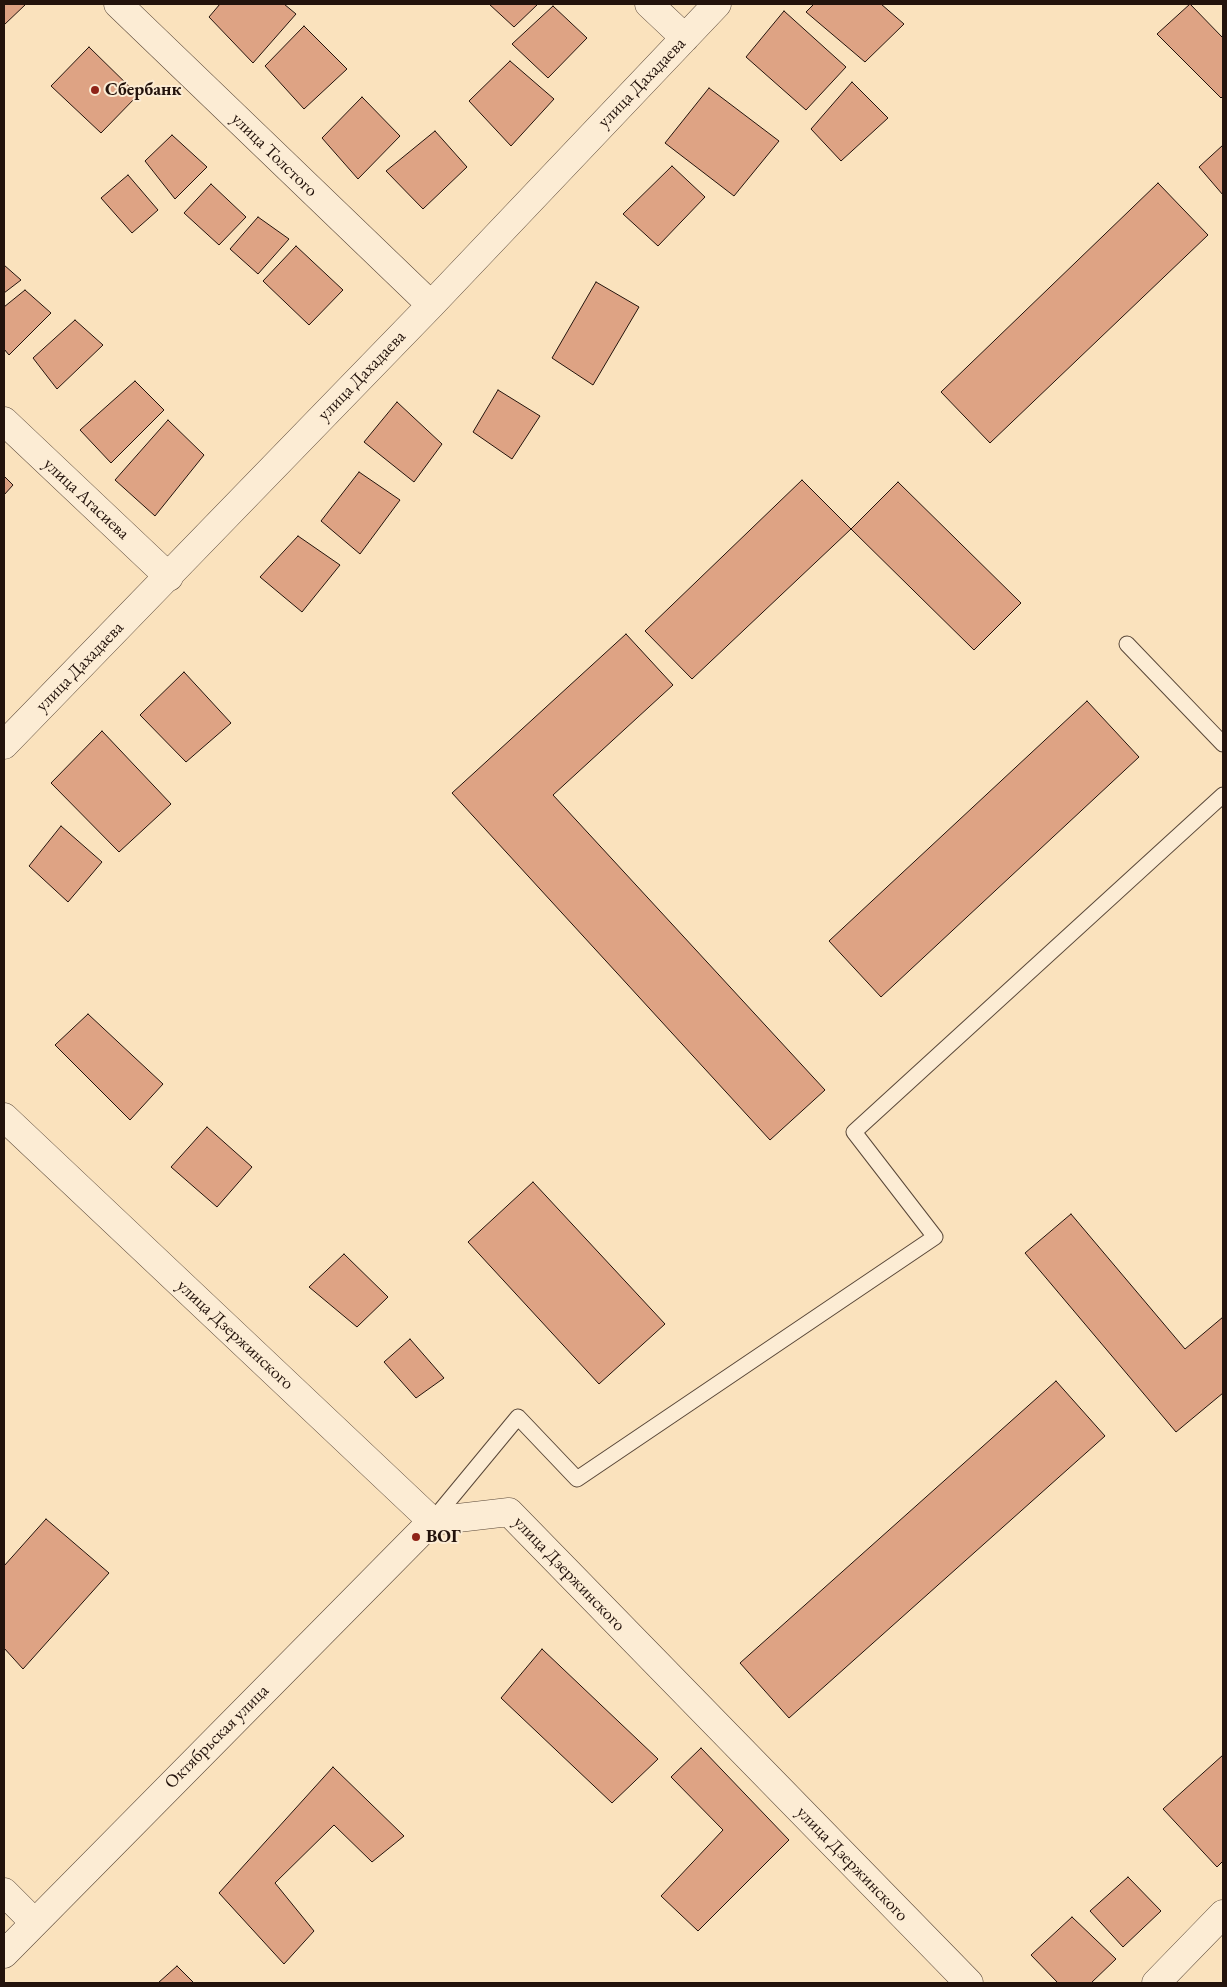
<!DOCTYPE html>
<html>
<head>
<meta charset="utf-8">
<style>
  body { margin:0 }
  #map { position:relative; width:1227px; height:1987px; overflow:hidden; background:#fae2bd; font-family:"EB Garamond",serif }
  canvas { display:block }
  .frame { position:absolute; inset:0; border:5px solid #23130c; pointer-events:none }
</style>
</head>
<body>
<div id="map">
<canvas width="1227" height="1987"></canvas>
<div class="frame"></div>
</div>
<script>
const g = document.querySelector('canvas').getContext('2d');
g.lineJoin = 'round';
function fillPath(path, color) { g.fillStyle = color; g.fill(path, 'evenodd'); }
const toPath = rows => new Path2D(rows.map(r => 'M' + r).join(''));
function strokePath(path, color, width, dash) { g.strokeStyle = color; g.lineWidth = width; g.lineCap = dash ? 'butt' : 'round'; g.setLineDash(dash || []); g.stroke(path); }
function label(font, color, halo, rows, align = 'center') {
  g.font = font + ' "EB Garamond",serif'; g.lineWidth = 4; g.setLineDash([]); g.textBaseline = 'middle'; g.strokeStyle = halo; g.fillStyle = color; for (const [text, x, y, turn = 0] of rows) {
    g.save(); g.translate(x, y); g.rotate((+turn || 0) * Math.PI / 180); g.textAlign = isNaN(turn) ? turn : align; if (halo) g.strokeText(text, 0, 0); g.fillText(text, 0, 0); g.restore();
  }
}
const building = toPath([
  [4,4,26,4,4,25,4,4],
  [220,4,284,4,296,14,253,63,209,17,220,4],
  [489,4,538,4,514,27,489,4],
  [814,4,881,4,904,24,865,62,806,12,814,4],
  [1190,4,1223,38,1223,96,1221,98,1157,34,1190,4],
  [553,6,587,38,548,78,512,44,553,6],
  [784,11,846,67,806,110,746,57,784,11],
  [304,26,347,69,304,109,265,66,304,26],
  [89,47,138,95,101,133,51,86,89,47],
  [510,61,554,99,511,146,469,101,510,61],
  [852,82,888,118,841,161,811,129,852,82],
  [709,88,779,141,734,196,665,143,709,88],
  [362,97,400,136,358,179,322,138,362,97],
  [435,131,467,167,423,209,386,171,435,131],
  [172,135,207,167,175,199,145,161,172,135],
  [1223,145,1223,195,1199,167,1223,145],
  [672,166,705,197,658,246,623,214,672,166],
  [128,175,158,210,132,233,101,198,128,175],
  [1158,183,1208,235,990,443,941,392,1158,183],
  [211,184,246,217,219,245,184,213,211,184],
  [258,217,289,239,258,274,230,249,258,217],
  [296,246,343,290,309,325,263,281,296,246],
  [4,265,21,280,4,293,4,265],
  [596,282,639,307,593,385,552,358,596,282],
  [25,290,51,313,9,355,4,349,4,307,25,290],
  [75,320,103,345,57,389,33,358,75,320],
  [135,381,164,410,111,463,80,430,135,381],
  [498,390,540,416,512,459,473,432,498,390],
  [397,402,442,444,414,482,364,442,397,402],
  [168,420,204,455,155,516,115,480,168,420],
  [359,472,400,500,360,554,321,521,359,472],
  [4,476,13,485,4,495,4,476],
  [802,480,851,529,692,679,645,631,802,480],
  [898,482,1021,603,974,650,851,529,898,482],
  [298,536,340,565,302,612,260,577,298,536],
  [626,634,673,685,553,795,825,1090,770,1140,452,793,626,634],
  [184,672,231,723,186,762,140,715,184,672],
  [1087,701,1139,757,881,997,829,941,1087,701],
  [102,731,171,804,119,852,51,783,102,731],
  [61,826,102,862,68,902,29,866,61,826],
  [88,1014,163,1084,130,1120,55,1045,88,1014],
  [207,1127,252,1167,217,1207,171,1167,207,1127],
  [533,1182,665,1324,599,1384,468,1242,533,1182],
  [1071,1214,1185,1349,1223,1317,1223,1393,1176,1432,1025,1253,1071,1214],
  [344,1254,388,1297,357,1327,309,1287,344,1254],
  [410,1339,444,1378,416,1398,384,1362,410,1339],
  [1056,1381,1105,1436,789,1718,740,1663,1056,1381],
  [46,1519,109,1573,23,1669,4,1648,4,1566,46,1519],
  [542,1649,658,1759,612,1803,501,1698,542,1649],
  [701,1748,789,1840,698,1931,661,1896,723,1830,671,1777,701,1748],
  [1223,1755,1223,1861,1217,1867,1163,1809,1223,1755],
  [333,1767,404,1836,372,1862,334,1825,275,1883,314,1931,284,1964,219,1893,333,1767],
  [1128,1877,1161,1911,1123,1947,1090,1911,1128,1877],
  [1072,1917,1116,1959,1091,1983,1058,1983,1031,1955,1072,1917],
  [177,1966,194,1983,158,1983,177,1966]
]);
fillPath(building, '#dea384');
strokePath(building, '#23130c', 1);
const service = toPath([
  [1127,644,1223,744],
  [432,1521,518,1417,577,1479,935,1237,854,1132,1223,795]
]);
const minor = toPath([
  [118,4,431,305],
  [649,4,685,38],
  [4,421,169,577],
  [4,745,431,305,717,4],
  [4,1117,432,1521,509,1512,969,1983],
  [4,1892,34,1922],
  [4,1954,432,1521],
  [1156,1983,1223,1914]
]);
strokePath(service, '#594738', 17);
strokePath(minor, '#594738', 29);
strokePath(service, '#fcecd4', 15);
strokePath(minor, '#fcecd4', 28);
for (const [x, y, r, color] of [
  [95,90,5,"#8f2418"],
  [416,1537,5,"#8f2418"]
]) { const dot = new Path2D(); dot.arc(x, y, r, 0, 2 * Math.PI); g.fillStyle = color; g.fill(dot); strokePath(dot, '#fcecd4', 2); }
label('18px', '#23130c', '#fcecd4', [
  ["улица Дахадаева",642,83,-46],
  ["улица Толстого",274,155,44],
  ["улица Дахадаева",362,376,-46],
  ["улица Агасиева",86,499,43],
  ["улица Дахадаева",80,667,-46],
  ["улица Дзержинского",235,1335,43],
  ["улица Дзержинского",569,1574,46],
  ["Октябрьская улица",217,1737,-45],
  ["улица Дзержинского",852,1864,46]
]);
label('bold 18px', '#23130c', '#fcecd4', [
  ["Сбербанк",105,90],
  ["ВОГ",426,1537]
], 'left');
</script>
</body>
</html>
